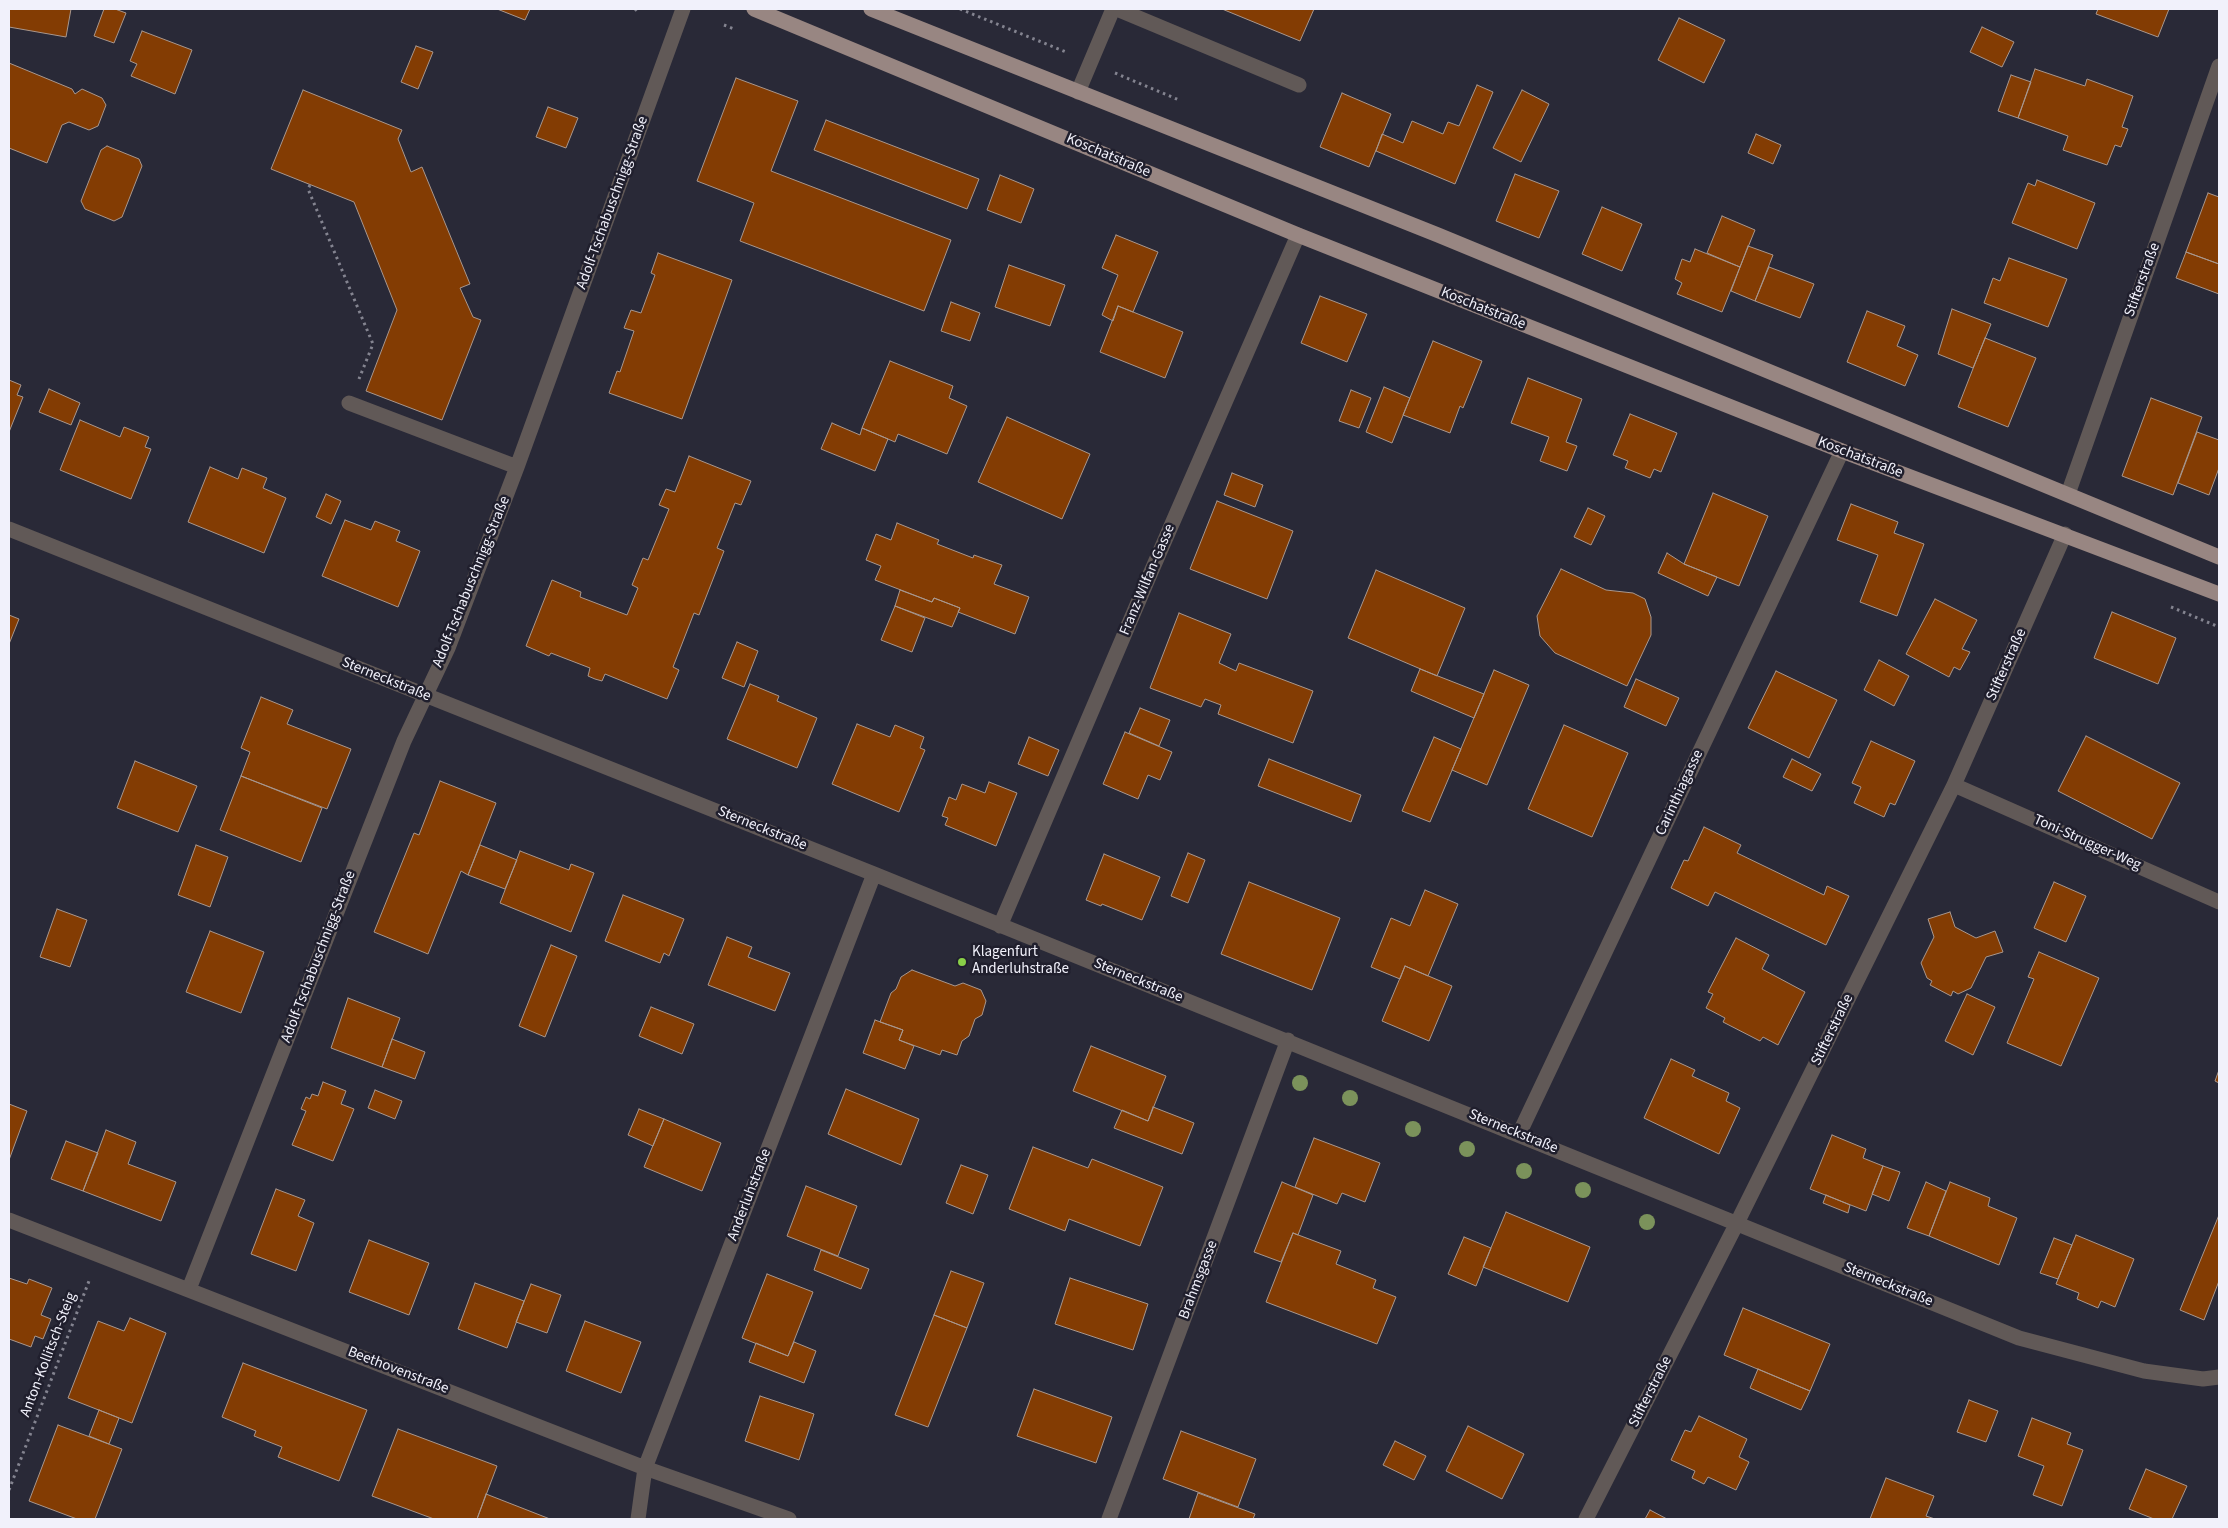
<!DOCTYPE html>
<html>
<head>
<meta charset="utf-8">
<style>
  body { margin:0 }
  #map { position:relative; width:2228px; height:1528px; overflow:hidden; background:#292937; font-family:"Source Sans 3",sans-serif }
  canvas { display:block }
  .frame { position:absolute; inset:0; border:10px solid #f1f1fb; pointer-events:none }
</style>
</head>
<body>
<div id="map">
<canvas width="2228" height="1528"></canvas>
<div class="frame"></div>
</div>
<script>
const g = document.querySelector('canvas').getContext('2d');
g.lineJoin = 'round';
function fillPath(path, color) { g.fillStyle = color; g.fill(path, 'evenodd'); }
const toPath = rows => new Path2D(rows.map(r => 'M' + r).join(''));
function strokePath(path, color, width, dash) { g.strokeStyle = color; g.lineWidth = width; g.lineCap = dash ? 'butt' : 'round'; g.setLineDash(dash || []); g.stroke(path); }
function label(font, color, halo, rows, align = 'center') {
  g.font = font + ' "Source Sans 3",sans-serif'; g.lineWidth = 5; g.setLineDash([]); g.textBaseline = 'middle'; g.strokeStyle = halo; g.fillStyle = color; for (const [text, x, y, turn = 0] of rows) {
    g.save(); g.translate(x, y); g.rotate((+turn || 0) * Math.PI / 180); g.textAlign = isNaN(turn) ? turn : align; if (halo) g.strokeText(text, 0, 0); g.fillText(text, 0, 0); g.restore();
  }
}
const building = toPath([
  [9,9,71,9,66,37,9,27,9,9],
  [104,9,115,9,126,13,114,43,94,36,104,9],
  [497,9,530,9,525,20,497,9],
  [1222,9,1314,9,1300,41,1222,9],
  [2098,9,2169,9,2158,37,2096,14,2098,9],
  [1679,18,1725,40,1704,83,1658,60,1679,18],
  [1982,27,2014,42,2002,67,1970,52,1982,27],
  [142,31,192,50,175,94,131,76,137,64,130,61,142,31],
  [416,46,433,52,418,89,401,82,416,46],
  [9,63,72,89,75,94,82,89,102,98,106,105,98,126,89,130,69,122,62,125,47,163,9,148,9,63],
  [2035,69,2085,86,2087,79,2133,96,2122,127,2128,129,2121,147,2115,145,2107,165,2063,150,2068,136,2018,118,2035,69],
  [2011,75,2031,82,2018,118,1998,111,2011,75],
  [736,78,798,101,771,171,951,240,924,311,740,241,754,203,697,181,736,78],
  [1477,85,1493,92,1455,184,1376,151,1382,134,1403,143,1412,121,1443,134,1448,122,1459,126,1477,85],
  [303,90,402,130,398,139,411,172,422,167,470,284,460,288,473,317,481,320,442,420,366,391,397,310,354,202,271,169,303,90],
  [1522,90,1549,104,1521,162,1493,148,1522,90],
  [1342,93,1391,114,1369,167,1320,147,1342,93],
  [548,107,578,118,566,148,536,137,548,107],
  [826,120,979,179,967,209,814,150,826,120],
  [1756,134,1781,145,1773,164,1748,153,1756,134],
  [107,146,139,159,142,166,122,217,114,221,85,209,81,201,101,150,107,146],
  [1515,174,1559,191,1539,238,1496,221,1515,174],
  [1000,175,1034,189,1021,223,987,210,1000,175],
  [2037,180,2095,203,2077,249,2012,223,2028,183,2035,186,2037,180],
  [2208,193,2219,197,2219,264,2186,252,2208,193],
  [1602,207,1642,224,1622,271,1582,254,1602,207],
  [1722,216,1755,230,1740,267,1707,253,1722,216],
  [1116,235,1158,252,1133,312,1118,306,1113,321,1102,315,1118,275,1102,268,1116,235],
  [1748,246,1773,255,1755,301,1731,291,1748,246],
  [1695,249,1740,267,1722,312,1677,294,1682,283,1675,279,1682,259,1690,262,1695,249],
  [2186,252,2219,264,2219,294,2176,278,2186,252],
  [658,253,732,280,682,419,609,393,617,371,620,372,634,331,624,328,631,310,641,313,655,275,651,273,658,253],
  [2009,258,2067,279,2048,327,1984,303,1993,278,2000,281,2009,258],
  [1009,265,1065,285,1050,326,995,307,1009,265],
  [1769,267,1814,284,1800,318,1755,301,1769,267],
  [1320,296,1367,314,1347,362,1301,343,1320,296],
  [951,302,980,313,970,341,941,331,951,302],
  [1118,306,1183,332,1165,378,1100,352,1118,306],
  [1952,309,1991,324,1973,368,1938,354,1952,309],
  [1867,311,1905,326,1897,346,1918,355,1905,386,1847,362,1867,311],
  [1985,338,2036,358,2008,427,1958,407,1985,338],
  [1433,341,1482,361,1463,408,1460,406,1450,433,1403,415,1433,341],
  [890,361,953,386,949,398,967,406,947,454,898,434,895,442,862,428,890,361],
  [1528,378,1582,399,1566,442,1577,446,1567,471,1540,461,1549,437,1511,423,1528,378],
  [9,380,21,385,17,395,23,397,9,432,9,380],
  [1384,387,1410,398,1392,443,1366,432,1384,387],
  [49,389,80,403,71,425,39,412,49,389],
  [1351,390,1371,398,1359,428,1339,421,1351,390],
  [2151,398,2202,417,2173,495,2122,476,2151,398],
  [1630,414,1677,433,1661,472,1654,469,1650,478,1625,468,1628,461,1613,455,1630,414],
  [1007,417,1090,454,1062,519,978,482,1007,417],
  [80,420,120,437,124,427,149,437,145,447,151,449,131,499,60,470,80,420],
  [832,423,860,435,862,428,888,439,875,471,821,449,832,423],
  [2197,432,2219,440,2219,468,2209,495,2178,483,2197,432],
  [689,456,751,481,741,505,735,503,717,548,724,551,699,615,694,613,673,667,679,670,667,699,605,674,602,681,595,679,588,676,590,668,551,653,549,656,526,646,552,580,581,592,580,597,627,615,638,588,632,585,643,558,648,560,669,509,659,505,666,489,675,492,689,456],
  [210,467,238,479,242,468,267,478,263,488,286,498,264,553,188,522,210,467],
  [1232,473,1263,485,1255,507,1224,495,1232,473],
  [1713,493,1768,516,1739,586,1684,564,1713,493],
  [326,494,341,501,331,524,316,517,326,494],
  [1217,501,1293,531,1267,599,1190,569,1217,501],
  [1851,504,1898,522,1894,533,1924,544,1897,616,1860,602,1878,555,1837,540,1851,504],
  [1588,508,1605,516,1591,545,1574,537,1588,508],
  [345,520,371,530,375,521,400,531,396,541,420,551,398,607,322,576,345,520],
  [897,523,939,540,937,544,973,558,974,555,1002,565,994,584,1029,597,1015,634,958,612,960,608,934,598,932,602,875,580,881,566,866,560,876,534,891,540,897,523],
  [1667,553,1684,564,1717,577,1708,596,1658,573,1667,553],
  [1561,569,1606,590,1633,593,1645,599,1651,617,1651,635,1627,686,1555,653,1540,636,1537,616,1561,569],
  [1376,570,1465,608,1437,676,1348,638,1376,570],
  [900,590,932,602,934,598,960,608,952,627,895,606,900,590],
  [1935,599,1977,620,1962,649,1970,652,1960,670,1954,667,1949,677,1906,654,1935,599],
  [895,606,925,618,912,652,881,640,895,606],
  [2112,612,2176,638,2158,684,2094,658,2112,612],
  [1179,613,1231,634,1219,663,1236,671,1239,663,1313,691,1293,743,1218,714,1221,705,1205,699,1201,707,1150,688,1179,613],
  [9,615,19,619,9,644,9,615],
  [737,642,758,651,744,687,722,678,737,642],
  [1879,660,1909,676,1894,706,1864,690,1879,660],
  [1420,669,1484,694,1474,718,1411,691,1420,669],
  [1494,670,1529,685,1487,785,1452,770,1494,670],
  [1776,671,1837,700,1809,758,1748,728,1776,671],
  [1636,679,1679,698,1666,726,1624,707,1636,679],
  [750,684,779,696,777,701,817,718,797,768,727,739,750,684],
  [261,697,293,710,287,724,351,749,327,809,241,776,250,752,241,748,261,697],
  [1140,708,1170,720,1159,746,1129,733,1140,708],
  [857,724,890,737,895,725,924,737,920,748,925,750,899,812,832,784,857,724],
  [1564,725,1628,753,1592,837,1528,809,1564,725],
  [1125,732,1172,752,1160,780,1148,775,1138,799,1103,784,1125,732],
  [2086,736,2180,783,2152,839,2058,791,2086,736],
  [1029,737,1059,750,1048,776,1018,764,1029,737],
  [1434,737,1461,749,1430,822,1402,811,1434,737],
  [1871,741,1915,761,1895,805,1890,803,1884,817,1854,803,1861,787,1852,783,1871,741],
  [1269,759,1361,795,1351,822,1258,786,1269,759],
  [1792,759,1821,774,1812,791,1783,777,1792,759],
  [135,761,197,786,178,832,117,808,135,761],
  [241,776,322,808,301,862,220,830,241,776],
  [440,781,496,803,468,875,461,871,428,954,374,932,414,833,419,835,440,781],
  [989,782,1017,793,996,846,945,825,948,818,942,816,949,797,956,800,962,784,985,793,989,782],
  [1704,827,1741,845,1737,853,1824,895,1827,886,1849,896,1826,945,1715,892,1708,906,1671,888,1684,860,1688,861,1704,827],
  [196,845,228,857,210,907,178,895,196,845],
  [480,845,517,860,505,889,468,875,480,845],
  [520,851,569,870,571,864,594,873,571,932,500,903,520,851],
  [1188,853,1205,860,1188,903,1171,896,1188,853],
  [1104,854,1160,877,1142,920,1102,904,1101,906,1086,900,1104,854],
  [1249,882,1340,918,1312,990,1221,954,1249,882],
  [2054,882,2086,896,2066,942,2034,928,2054,882],
  [1425,890,1458,904,1428,976,1405,966,1400,979,1371,967,1391,918,1410,926,1425,890],
  [623,895,684,919,669,956,664,953,660,963,605,941,623,895],
  [57,909,87,920,70,967,40,957,57,909],
  [1950,912,1955,927,1976,938,1995,931,2003,952,1986,957,1971,988,1958,994,1953,991,1951,996,1930,985,1932,981,1927,978,1921,963,1934,937,1928,919,1950,912],
  [210,931,264,952,241,1013,186,992,210,931],
  [727,937,752,947,748,957,790,973,775,1011,708,985,727,937],
  [1736,938,1769,955,1762,969,1805,992,1778,1045,1763,1037,1760,1041,1723,1022,1725,1018,1706,1008,1713,994,1708,992,1736,938],
  [551,945,577,956,545,1037,519,1026,551,945],
  [2039,952,2099,978,2061,1066,2007,1043,2034,979,2028,977,2039,952],
  [1405,966,1452,986,1429,1041,1382,1021,1405,966],
  [912,970,955,986,963,983,981,990,986,1001,982,1015,975,1019,969,1036,962,1041,957,1055,942,1050,940,1055,899,1040,903,1030,880,1022,891,993,896,989,901,977,912,970],
  [1967,994,1995,1007,1973,1055,1945,1041,1967,994],
  [348,998,400,1018,382,1067,331,1048,348,998],
  [651,1007,694,1024,682,1054,639,1036,651,1007],
  [875,1020,903,1030,899,1040,914,1046,905,1069,863,1053,875,1020],
  [392,1039,425,1052,415,1079,382,1067,392,1039],
  [1091,1046,1166,1076,1148,1121,1073,1091,1091,1046],
  [1671,1059,1695,1070,1692,1076,1729,1093,1726,1101,1740,1108,1719,1154,1644,1118,1671,1059],
  [2219,1070,2219,1083,2215,1081,2219,1070],
  [323,1082,346,1091,341,1104,354,1109,333,1161,292,1145,306,1111,301,1109,306,1097,310,1099,312,1094,318,1096,323,1082],
  [846,1089,919,1119,901,1165,828,1134,846,1089],
  [375,1090,402,1101,395,1119,368,1108,375,1090],
  [9,1104,27,1111,9,1160,9,1104],
  [1153,1107,1194,1123,1182,1154,1114,1128,1122,1110,1148,1121,1153,1107],
  [639,1109,664,1119,653,1146,628,1135,639,1109],
  [664,1119,721,1143,702,1191,644,1167,664,1119],
  [106,1130,136,1142,128,1164,176,1182,161,1221,83,1191,106,1130],
  [1832,1135,1866,1149,1863,1158,1883,1166,1866,1211,1810,1189,1832,1135],
  [1314,1138,1380,1163,1365,1202,1342,1193,1337,1204,1295,1187,1314,1138],
  [66,1141,98,1153,83,1191,51,1179,66,1141],
  [1033,1147,1088,1168,1092,1159,1163,1187,1140,1246,1069,1219,1065,1231,1009,1209,1033,1147],
  [961,1165,988,1175,973,1214,946,1203,961,1165],
  [1883,1166,1900,1172,1889,1201,1872,1194,1883,1166],
  [1282,1182,1313,1195,1298,1235,1293,1233,1281,1262,1254,1252,1282,1182],
  [1926,1182,1946,1191,1929,1236,1907,1228,1926,1182],
  [1950,1182,1990,1198,1988,1206,2017,1218,1999,1265,1929,1236,1950,1182],
  [806,1186,857,1206,838,1256,787,1236,806,1186],
  [276,1189,305,1200,298,1216,314,1223,296,1271,251,1254,276,1189],
  [1826,1195,1850,1205,1848,1213,1823,1203,1826,1195],
  [1506,1212,1590,1247,1568,1302,1483,1267,1506,1212],
  [2219,1215,2219,1281,2204,1320,2180,1310,2219,1215],
  [1293,1233,1341,1251,1336,1264,1376,1280,1373,1288,1396,1297,1377,1344,1266,1302,1293,1233],
  [2076,1235,2134,1259,2115,1307,2101,1301,2098,1308,2077,1299,2079,1293,2056,1284,2076,1235],
  [1464,1237,1491,1248,1476,1286,1448,1274,1464,1237],
  [2054,1238,2072,1245,2058,1279,2040,1273,2054,1238],
  [369,1240,429,1263,409,1315,349,1292,369,1240],
  [821,1250,869,1269,861,1289,814,1270,821,1250],
  [951,1271,984,1283,967,1328,934,1315,951,1271],
  [767,1274,813,1292,788,1356,742,1338,767,1274],
  [9,1278,27,1284,29,1279,52,1288,41,1315,51,1319,43,1339,35,1336,31,1347,9,1339,9,1278],
  [1070,1278,1148,1304,1133,1350,1055,1324,1070,1278],
  [475,1283,524,1301,507,1348,458,1329,475,1283],
  [531,1284,561,1295,547,1333,516,1322,531,1284],
  [1743,1308,1830,1344,1810,1391,1724,1355,1743,1308],
  [934,1315,967,1328,928,1427,895,1415,934,1315],
  [130,1318,166,1333,132,1423,68,1398,98,1321,124,1331,130,1318],
  [585,1321,641,1342,621,1393,566,1371,585,1321],
  [794,1342,816,1351,804,1383,749,1362,756,1343,788,1356,794,1342],
  [243,1363,367,1410,339,1481,278,1457,282,1447,254,1436,256,1431,222,1417,243,1363],
  [1758,1369,1810,1391,1801,1410,1750,1388,1758,1369],
  [1034,1389,1112,1417,1096,1463,1017,1436,1034,1389],
  [760,1396,814,1414,799,1460,745,1441,760,1396],
  [1969,1400,1998,1411,1986,1442,1957,1432,1969,1400],
  [99,1410,119,1418,109,1444,89,1436,99,1410],
  [1699,1416,1747,1439,1739,1457,1749,1462,1736,1490,1708,1477,1704,1484,1692,1478,1695,1471,1671,1460,1685,1430,1691,1432,1699,1416],
  [2032,1418,2071,1433,2067,1444,2083,1450,2062,1506,2033,1495,2044,1466,2018,1456,2032,1418],
  [58,1425,122,1449,95,1519,77,1519,29,1501,58,1425],
  [1468,1426,1524,1454,1502,1499,1446,1471,1468,1426],
  [398,1429,497,1466,477,1519,434,1519,372,1496,398,1429],
  [1181,1431,1256,1459,1238,1507,1163,1479,1181,1431],
  [1395,1441,1426,1456,1414,1480,1383,1465,1395,1441],
  [2146,1469,2187,1486,2172,1519,2154,1519,2129,1509,2146,1469],
  [1886,1478,1934,1496,1926,1516,1935,1519,1870,1519,1886,1478],
  [1198,1493,1255,1514,1253,1519,1189,1519,1198,1493],
  [486,1494,550,1519,477,1519,486,1494],
  [1650,1510,1667,1519,1645,1519,1650,1510]
]);
fillPath(building, '#833c03');
strokePath(building, '#a9978d', 1);
strokePath(toPath([
  [635,9,637,11],
  [960,9,1066,52],
  [724,25,734,29],
  [1115,73,1179,100],
  [310,185,308,189,373,344,359,379],
  [2171,607,2219,627],
  [9,1490,89,1281]
]), '#848490', 3, [2.5, 4]);
strokePath(toPath([
  [1117,9,1299,85],
  [1078,92,1113,9],
  [349,403,517,467],
  [2068,494,2219,66],
  [9,529,874,874,2019,1338,2144,1371,2203,1379,2219,1377],
  [1954,785,2219,902],
  [1000,926,1151,572,1298,235],
  [1519,1134,1842,451],
  [9,1220,645,1468,789,1519],
  [189,1289,404,741,448,648,517,467,683,9],
  [638,1519,645,1468,874,874],
  [1109,1519,1288,1040],
  [1586,1519,1737,1223,1954,785,2065,534]
]), '#615957', 15);
strokePath(toPath([
  [754,9,1298,235,1842,451,2219,594],
  [871,9,1438,235,2219,557]
]), '#988682', 15);
g.fillStyle = '#7b925b';
for (const [x, y] of [
  [1300,1083],
  [1350,1098],
  [1413,1129],
  [1467,1149],
  [1524,1171],
  [1583,1190],
  [1647,1222]
]) { g.beginPath(); g.arc(x, y, 8, 0, 2 * Math.PI); g.fill(); }
for (const [x, y, r, color] of [
  [962,962,5,"#89cf48"]
]) { const dot = new Path2D(); dot.arc(x, y, r, 0, 2 * Math.PI); g.fillStyle = color; g.fill(dot); strokePath(dot, '#201f2d', 2); }
label('15px', '#f1f1fb', '#201f2d', [
  ["Koschatstraße",1108,156,23],
  ["Adolf-Tschabuschnigg-Straße",613,203,-70],
  ["Stifterstraße",2143,280,-70],
  ["Koschatstraße",1483,309,22],
  ["Koschatstraße",1860,458,21],
  ["Franz-Wilfan-Gasse",1148,580,-67],
  ["Adolf-Tschabuschnigg-Straße",472,582,-68],
  ["Stifterstraße",2007,665,-66],
  ["Sterneckstraße",386,680,22],
  ["Carinthiagasse",1680,793,-65],
  ["Sterneckstraße",762,829,22],
  ["Toni-Strugger-Weg",2087,843,24],
  ["Adolf-Tschabuschnigg-Straße",319,957,-69],
  ["Sterneckstraße",1138,981,22],
  ["Stifterstraße",1833,1030,-64],
  ["Sterneckstraße",1513,1132,22],
  ["Anderluhstraße",750,1195,-69],
  ["Brahmsgasse",1199,1280,-69],
  ["Sterneckstraße",1888,1285,22],
  ["Anton-Kollitsch-Steig",49,1355,-69],
  ["Beethovenstraße",398,1371,21],
  ["Stifterstraße",1651,1392,-63]
]);
label('15px', '#f1f1fb', '#201f2d', [
  ["Klagenfurt",972,953],
  ["Anderluhstraße",972,970]
], 'left');
</script>
</body>
</html>
